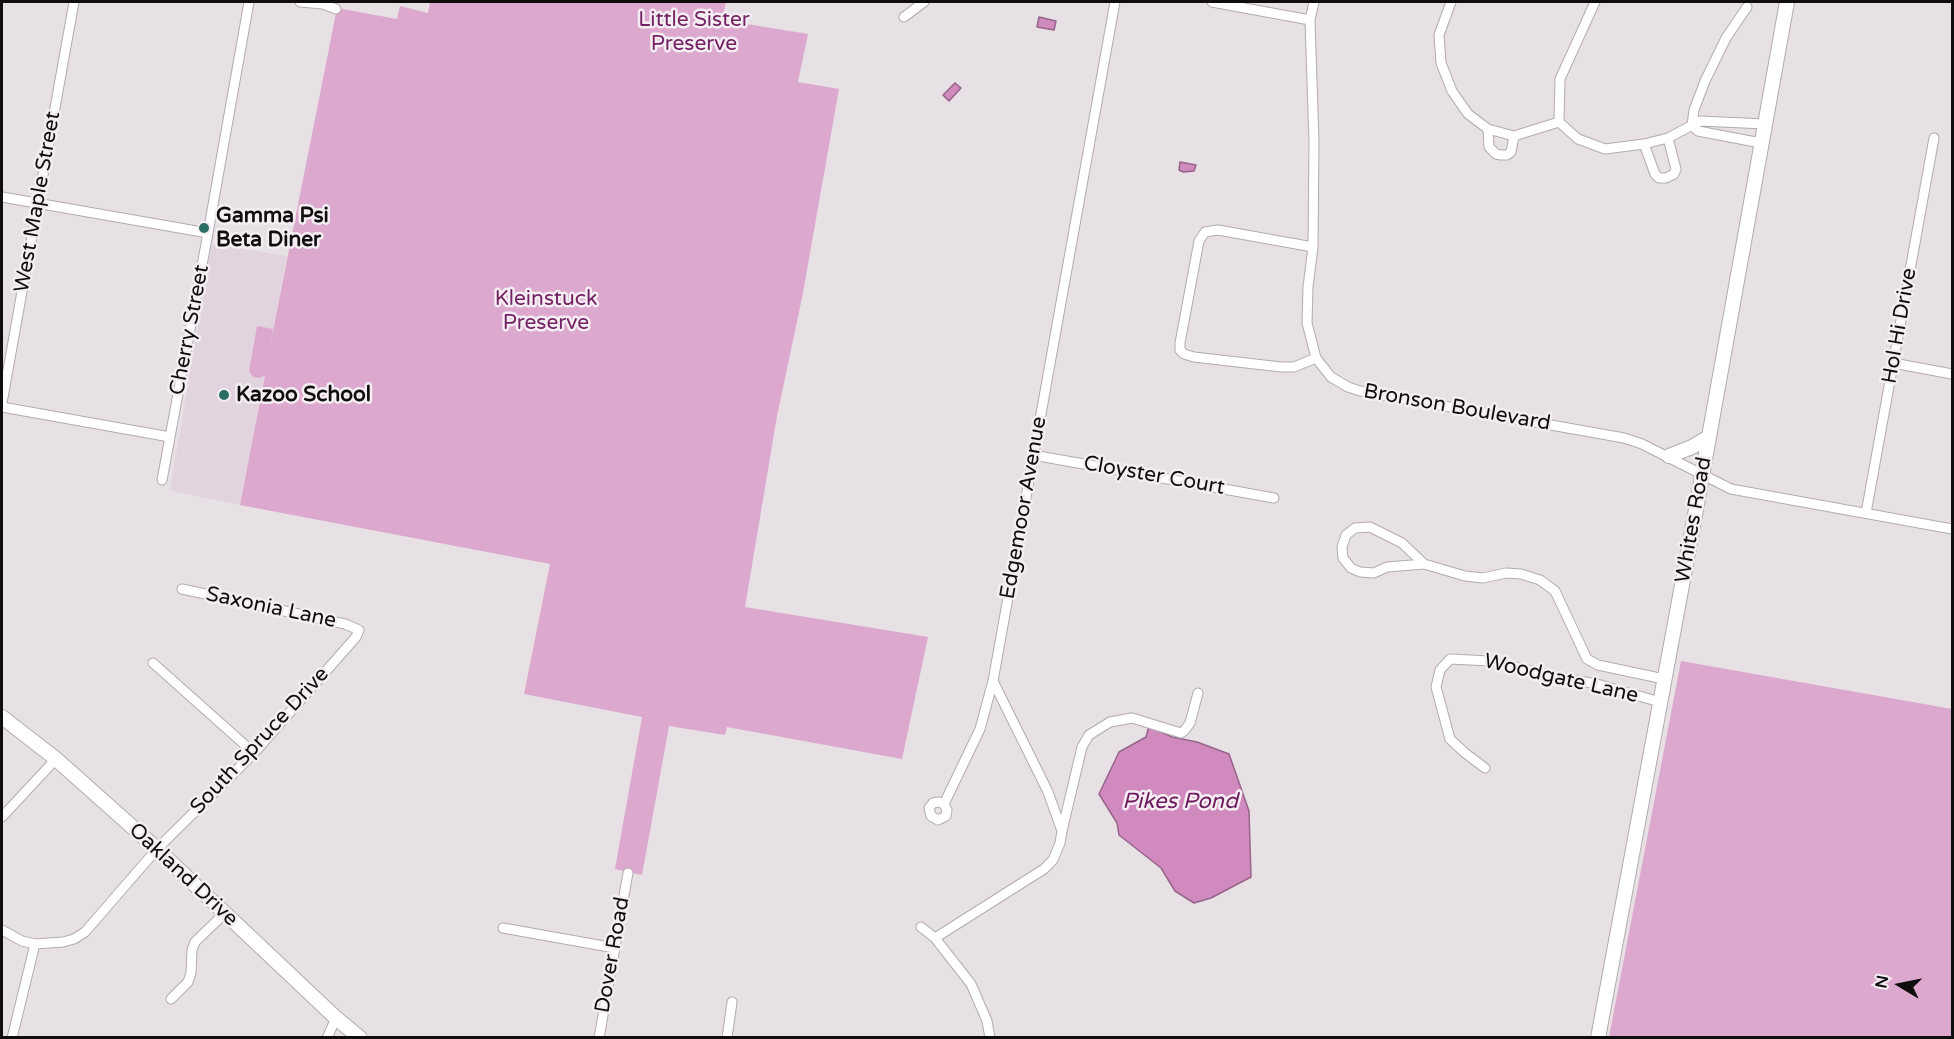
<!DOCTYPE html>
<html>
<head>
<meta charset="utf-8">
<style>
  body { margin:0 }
  #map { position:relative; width:1954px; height:1039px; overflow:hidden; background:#e7e0e5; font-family:"Varela Round",sans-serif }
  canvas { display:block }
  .frame { position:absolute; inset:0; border:3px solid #100d0f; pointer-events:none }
  .north { position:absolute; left:1870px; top:955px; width:60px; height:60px; -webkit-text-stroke:4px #f4edf2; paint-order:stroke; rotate:280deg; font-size:16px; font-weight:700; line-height:24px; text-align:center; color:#100d0f }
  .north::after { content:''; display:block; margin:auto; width:21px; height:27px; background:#100d0f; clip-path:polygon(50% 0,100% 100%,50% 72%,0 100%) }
</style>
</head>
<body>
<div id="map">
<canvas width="1954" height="1039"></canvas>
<div class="frame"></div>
<div class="north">N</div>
</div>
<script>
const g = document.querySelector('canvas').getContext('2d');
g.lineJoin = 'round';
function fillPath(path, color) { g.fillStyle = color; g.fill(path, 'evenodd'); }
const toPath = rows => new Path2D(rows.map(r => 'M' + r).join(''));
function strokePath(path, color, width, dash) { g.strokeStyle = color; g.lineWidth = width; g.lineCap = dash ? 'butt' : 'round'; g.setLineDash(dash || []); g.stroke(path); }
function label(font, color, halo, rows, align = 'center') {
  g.font = font + ' "Varela Round",sans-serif'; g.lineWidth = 5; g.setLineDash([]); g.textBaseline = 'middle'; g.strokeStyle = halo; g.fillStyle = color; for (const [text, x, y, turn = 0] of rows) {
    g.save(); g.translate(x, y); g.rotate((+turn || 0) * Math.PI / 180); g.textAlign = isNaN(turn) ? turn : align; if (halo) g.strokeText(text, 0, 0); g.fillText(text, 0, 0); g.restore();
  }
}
fillPath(toPath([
  [212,244,287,256,240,505,176,492,170,489]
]), '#e2d4de');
fillPath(toPath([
  [430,2,726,2,722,20,808,34,798,82,839,89,802,298,777,416,745,607,928,637,902,759,727,727,725,735,669,726,642,875,615,869,642,717,524,694,550,564,240,505,265,375,260,378,253,377,249,371,257,326,273,329,269,351,337,8,397,19,400,6,428,13],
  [1681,661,1952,709,1952,1037,1609,1037]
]), '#dca8cd');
const water = toPath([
  [1039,17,1056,21,1054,30,1037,27,1039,17],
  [955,83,961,88,949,101,943,95,955,83],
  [1180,162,1196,165,1194,171,1183,172,1179,170,1180,162],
  [1149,726,1172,737,1197,742,1229,754,1249,811,1251,877,1211,898,1194,903,1175,891,1161,868,1119,835,1117,823,1099,794,1119,752,1146,737,1149,726]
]);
fillPath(water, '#d18abe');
strokePath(water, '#97648a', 1.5);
const street = toPath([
  [300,2,323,4,336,9],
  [1212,2,1310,20],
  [1314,2,1310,20,1314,142,1313,247,1308,287,1307,323,1316,358,1331,377,1348,387,1360,391,1624,438,1642,444,1731,489,1952,529],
  [1451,2,1439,35,1441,63,1452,91,1468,114,1488,129,1514,136,1559,122],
  [904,17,924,2],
  [1559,122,1578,139,1605,149,1644,144,1668,138,1700,121,1765,124],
  [1559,122,1560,79,1595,2],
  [1692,125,1694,110,1705,81,1726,38,1747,7],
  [1692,125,1698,131,1761,143],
  [1488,129,1489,147,1496,154,1501,155,1507,155,1511,152,1514,136],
  [1644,144,1655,174,1659,178,1666,178,1674,174,1676,169,1668,138],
  [2,197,208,233],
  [1313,247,1218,230,1205,232,1199,241,1180,343,1180,350,1184,354,1194,357,1281,367,1294,367,1316,358],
  [1893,363,1952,374],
  [2,403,74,2],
  [2,407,170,437],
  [1033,455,1274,498],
  [162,480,208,233,249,2],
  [1866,513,1934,138],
  [1424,564,1387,567,1374,573,1360,572,1351,568,1343,558,1342,547,1346,535,1355,528,1370,527,1402,543,1424,564,1465,576,1483,578,1506,573,1521,574,1540,580,1555,591,1587,659,1598,665,1664,679],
  [153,663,254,753],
  [1485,768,1465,753,1450,739,1436,687,1440,670,1450,659,1490,661,1557,677,1597,684,1660,702],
  [944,804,939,802,933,803,929,808,931,816,938,820,946,816,947,810,944,804,980,729,993,681],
  [2,817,56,759],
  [1062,831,1082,747,1089,735,1110,722,1132,718,1181,733,1184,731,1190,723,1198,693],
  [921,927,935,938,971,984,987,1021,990,1038],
  [503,928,615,948],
  [2,930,22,941,35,944,63,942,74,939,85,932,157,849,254,753,356,637,359,630,345,624,182,589],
  [935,938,1044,869,1053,860,1060,843,1062,831,1048,792,993,681,1115,2],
  [171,999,188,982,191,973,192,950,195,942,225,913],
  [12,1038,35,944],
  [327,1038,336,1018],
  [599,1038,628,873],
  [727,1038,732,1002]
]);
const secondary = toPath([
  [1669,456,1692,447,1709,437],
  [2,717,56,759,157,849,336,1018,360,1038],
  [1598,1038,1695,515,1787,2]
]);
strokePath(street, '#b2abb0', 11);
strokePath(secondary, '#b2abb0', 16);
strokePath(street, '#fff', 9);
strokePath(secondary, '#fff', 14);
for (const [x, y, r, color] of [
  [204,228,6,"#296f65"],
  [224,395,6,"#296f65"]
]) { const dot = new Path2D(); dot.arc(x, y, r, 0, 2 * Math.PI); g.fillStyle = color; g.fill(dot); strokePath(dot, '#f4edf2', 2); }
label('21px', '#752265', '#f4edf2', [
  ["Little Sister",694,20],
  ["Preserve",694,44],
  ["Kleinstuck",546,299],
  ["Preserve",546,323]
]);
label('21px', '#100d0f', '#f4edf2', [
  ["West Maple Street",38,202,-80],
  ["Hol Hi Drive",1900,326,-80],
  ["Cherry Street",190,330,-79],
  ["Bronson Boulevard",1457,408,10],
  ["Cloyster Court",1154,476,10],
  ["Edgemoor Avenue",1024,508,-80],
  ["Whites Road",1694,520,-80],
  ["Saxonia Lane",271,608,12],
  ["Woodgate Lane",1561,679,13],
  ["South Spruce Drive",260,741,-47],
  ["Oakland Drive",183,875,43],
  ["Dover Road",613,955,-80]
]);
label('bold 21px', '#100d0f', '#f4edf2', [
  ["Gamma Psi",216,216],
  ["Beta Diner",216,240],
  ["Kazoo School",236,395]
], 'left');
label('italic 22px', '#6e1a5e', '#f4edf2', [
  ["Pikes Pond",1180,802]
]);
</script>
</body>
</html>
